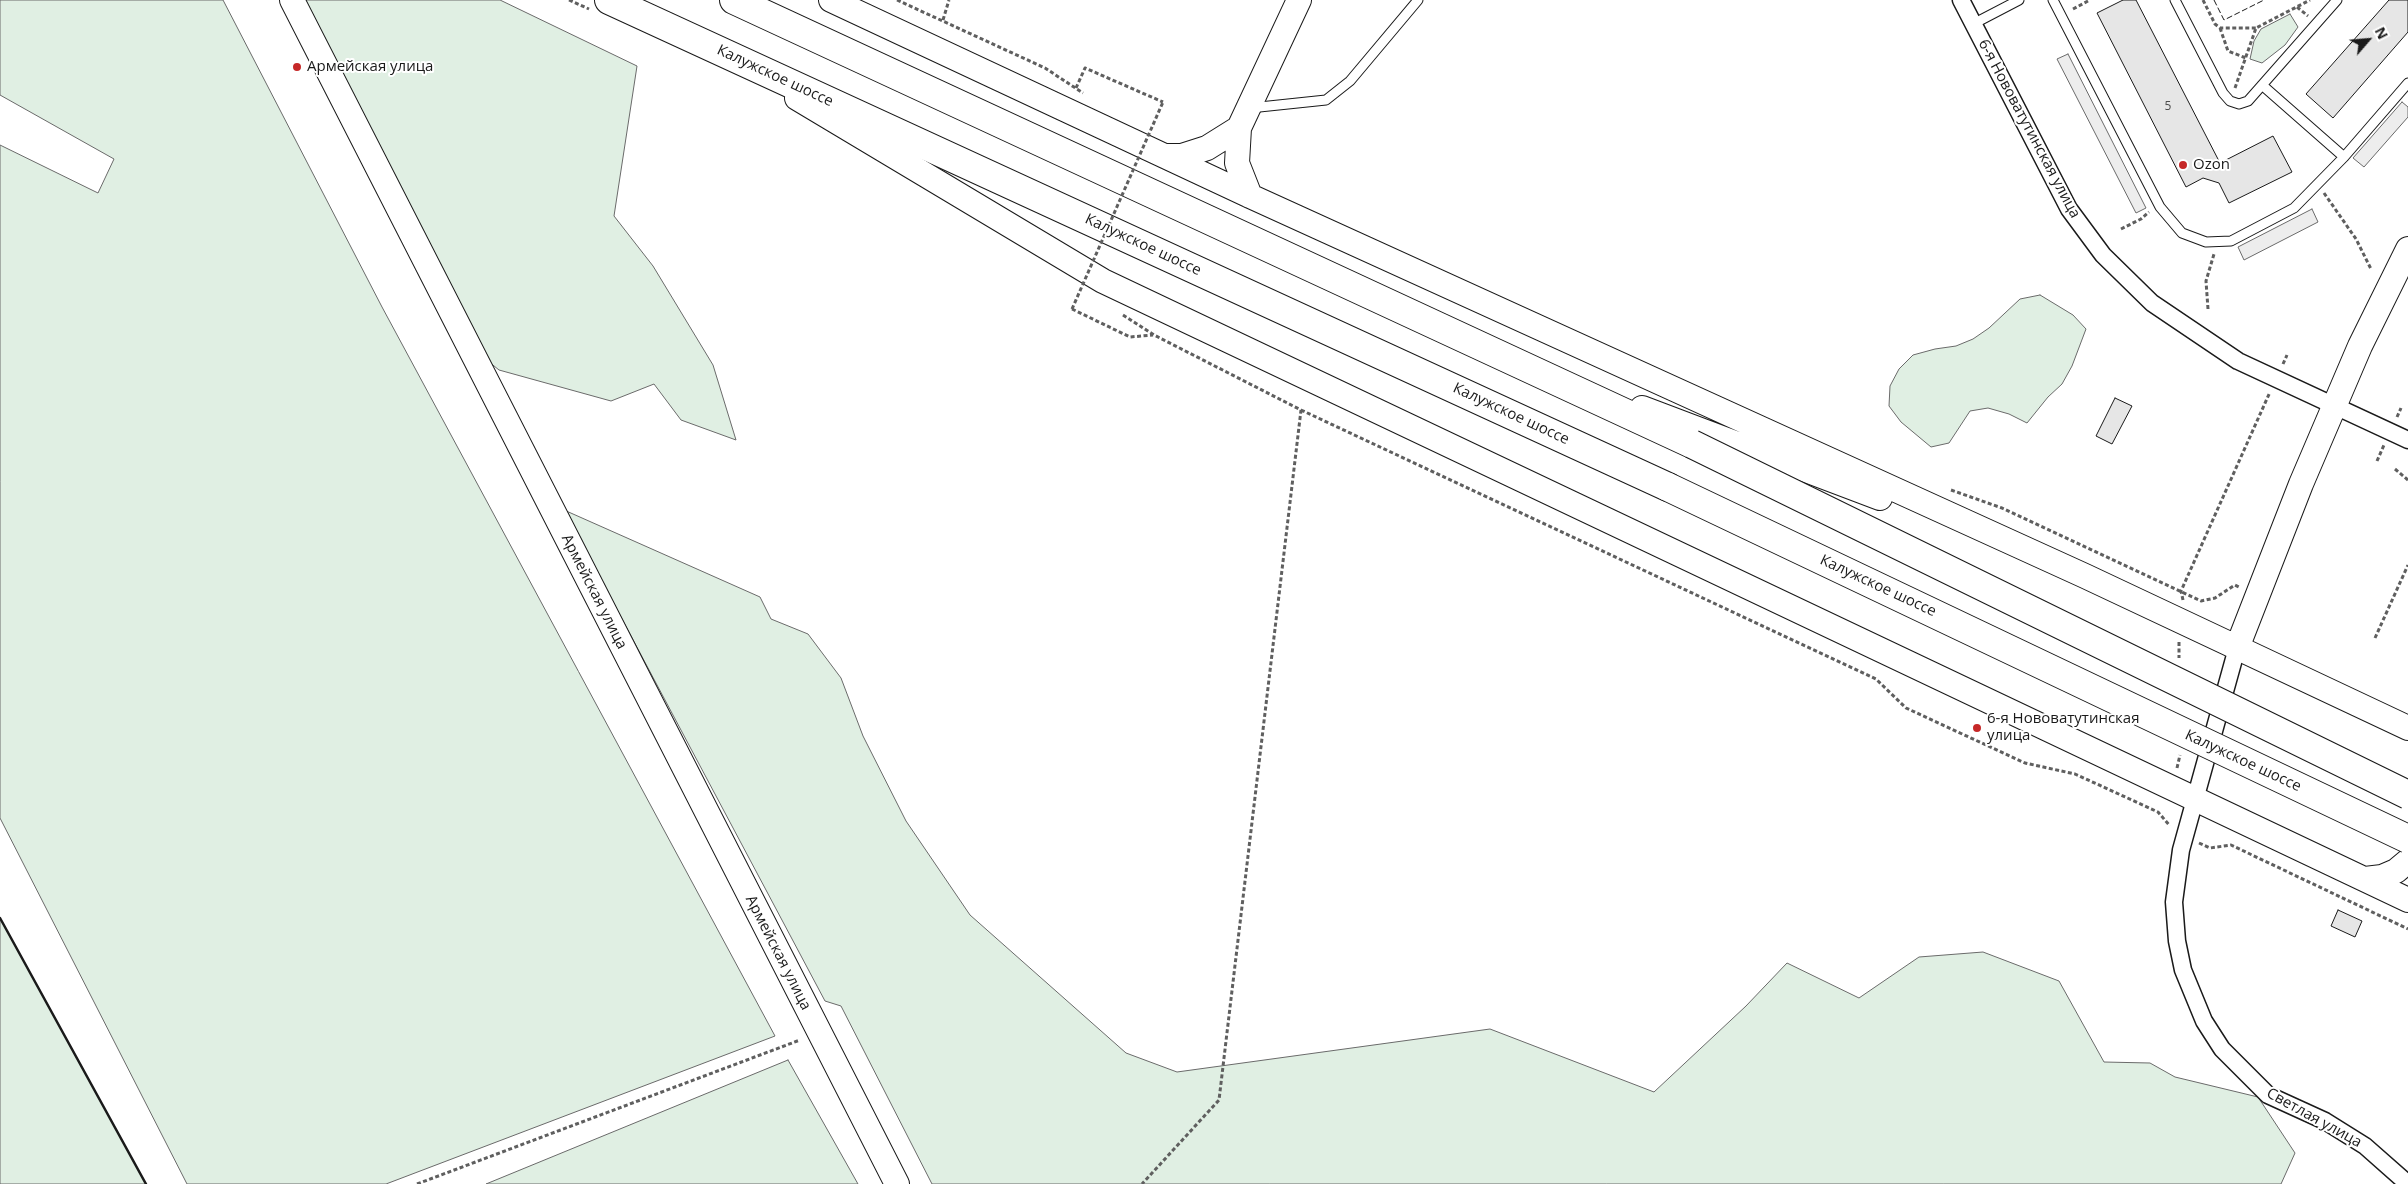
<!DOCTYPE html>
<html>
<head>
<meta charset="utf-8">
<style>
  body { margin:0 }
  #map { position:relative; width:2408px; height:1184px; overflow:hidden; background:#fff; font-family:"Open Sans",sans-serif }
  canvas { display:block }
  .north { position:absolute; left:2343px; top:15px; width:50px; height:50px; -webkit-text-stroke:4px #fff; paint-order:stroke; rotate:63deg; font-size:14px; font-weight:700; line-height:20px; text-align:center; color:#1a1a1a }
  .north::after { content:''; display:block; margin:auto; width:18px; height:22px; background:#1a1a1a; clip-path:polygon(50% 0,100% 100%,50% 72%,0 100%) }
</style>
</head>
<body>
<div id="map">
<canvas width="2408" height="1184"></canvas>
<div class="north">N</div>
</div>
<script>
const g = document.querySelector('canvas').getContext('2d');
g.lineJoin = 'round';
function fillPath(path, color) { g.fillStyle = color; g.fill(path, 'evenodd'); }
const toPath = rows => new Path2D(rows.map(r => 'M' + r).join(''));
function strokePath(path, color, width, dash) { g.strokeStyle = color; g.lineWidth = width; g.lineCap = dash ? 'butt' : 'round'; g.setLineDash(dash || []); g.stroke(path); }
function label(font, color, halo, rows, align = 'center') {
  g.font = font + ' "Open Sans",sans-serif'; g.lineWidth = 4; g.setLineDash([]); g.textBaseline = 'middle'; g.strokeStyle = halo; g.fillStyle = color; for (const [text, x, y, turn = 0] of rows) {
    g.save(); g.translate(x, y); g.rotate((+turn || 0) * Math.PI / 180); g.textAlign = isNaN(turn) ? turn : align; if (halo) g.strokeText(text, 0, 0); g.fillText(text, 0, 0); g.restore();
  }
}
const green = toPath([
  [0,0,223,0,382,307,775,1036,386,1184,187,1184,0,818,0,145,98,193,114,159,0,95,0,0],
  [300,0,500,0,637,66,614,216,653,266,713,365,736,440,681,420,654,384,611,401,499,370,472,348,300,0],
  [2290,14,2298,27,2285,45,2262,63,2250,59,2254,41,2261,29,2290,14],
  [2040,295,2073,315,2086,329,2072,366,2062,384,2048,397,2027,423,2009,414,1988,408,1970,411,1949,443,1931,447,1901,422,1889,406,1890,386,1899,369,1913,355,1935,349,1956,346,1973,339,1989,328,2020,299,2040,295],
  [564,510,760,597,771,619,808,634,841,678,863,736,906,821,970,915,1126,1053,1177,1072,1490,1029,1654,1092,1746,1006,1787,963,1859,998,1919,957,1983,952,2059,981,2104,1062,2150,1063,2175,1077,2258,1097,2295,1153,2281,1184,932,1184,841,1006,825,1001,564,510],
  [0,918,146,1184,0,1184,0,918],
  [788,1060,858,1184,486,1184,788,1060]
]);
fillPath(green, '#e0efe3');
strokePath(green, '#6a6a6a', 1);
const parking = toPath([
  [2068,54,2146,208,2136,213,2057,59,2068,54],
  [2402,102,2408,107,2408,117,2364,167,2353,158,2402,102],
  [2312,209,2318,222,2244,260,2238,247,2312,209]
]);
fillPath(parking, '#ededed');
strokePath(parking, '#6a6a6a', 1);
const building = toPath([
  [2123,0,2136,0,2220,163,2273,136,2292,172,2229,203,2219,183,2203,178,2186,187,2097,13,2123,0],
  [2389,0,2408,0,2408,32,2333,118,2306,94,2389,0],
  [2115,398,2132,406,2112,444,2096,436,2115,398],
  [2338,910,2362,921,2355,937,2331,926,2338,910]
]);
fillPath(building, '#e6e6e6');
strokePath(building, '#1a1a1a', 1);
const lane = toPath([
  [2053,0,2160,207,2182,233,2206,242,2231,241,2294,208,2344,157,2408,83],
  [2175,0,2223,93,2230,101,2239,104,2248,101,2337,0],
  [1973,24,2019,0],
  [2262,85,2344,157],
  [1250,108,1326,100,1350,81,1418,0]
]);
const street = toPath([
  [1961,0,2069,209,2103,255,2152,303,2238,361,2408,440],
  [2237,648,2181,850,2174,902,2177,941,2183,970,2204,1021,2222,1049,2268,1095,2325,1121,2365,1146,2408,1184]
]);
const secondary = toPath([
  [292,0,897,1184],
  [831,0,1250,196,2085,576,2408,728],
  [797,98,1103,281,2408,900],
  [1165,156,1182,156,1207,148,1239,128],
  [1250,196,1237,163,1239,128,1299,0],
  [1642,408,1880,498],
  [2237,648,2301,484,2360,346,2408,249],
  [2365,879,2382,877,2396,871,2408,861]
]);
const highway = toPath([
  [609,0,1668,487],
  [734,0,1692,444]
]);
strokePath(lane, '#1a1a1a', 11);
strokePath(street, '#1a1a1a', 19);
strokePath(secondary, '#1a1a1a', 26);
strokePath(highway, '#1a1a1a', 30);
strokePath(toPath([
  [569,0,589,9],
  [897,0,1045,68,1083,93],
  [2203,0,2215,24,2220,28,2256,28],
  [2297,7,2308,16],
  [2073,9,2090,0],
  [943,20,949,0],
  [2220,28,2228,51,2246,58],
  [1076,88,1085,68,1163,102],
  [2235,88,2256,28,2310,0],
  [2324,193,2356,239,2371,269],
  [2121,229,2141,219,2149,212],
  [1072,309,1130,337,1153,335],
  [2208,309,2206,281,2214,254],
  [1123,315,1154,335,1301,410,1219,1100,1142,1184],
  [2283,364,2287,355],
  [1301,410,1876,679,1906,708,2025,763,2075,774,2158,812,2170,826],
  [2397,417,2401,408],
  [2377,461,2384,445],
  [2395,469,2408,480],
  [1951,490,2002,508,2201,601,2215,598,2235,585,2239,587],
  [2183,600,2181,591,2270,392],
  [2375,638,2408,565],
  [2179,642,2179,658],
  [2177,768,2180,755],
  [2199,843,2210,848,2231,845,2408,929],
  [417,1184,800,1040]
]), '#5f5f5f', 3, [4, 2.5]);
strokePath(lane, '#fff', 9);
strokePath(street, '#fff', 16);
strokePath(secondary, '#fff', 24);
strokePath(highway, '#fff', 28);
const highwayBridge = toPath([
  [1692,444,2408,795],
  [1668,487,2408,839]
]);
strokePath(highwayBridge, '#1a1a1a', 30, []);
strokePath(toPath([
  [1072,309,1163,102]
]), '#5f5f5f', 3, [4, 2.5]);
strokePath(highwayBridge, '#fff', 28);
strokePath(toPath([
  [2214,0,2224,20,2264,0]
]), '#1a1a1a', 1, [6, 2.5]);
strokePath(toPath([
  [0,918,146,1184]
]), '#1a1a1a', 2.5);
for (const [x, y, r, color] of [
  [297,67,5,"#c62828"],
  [2183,165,5,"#c62828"],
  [1977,728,5,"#c62828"]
]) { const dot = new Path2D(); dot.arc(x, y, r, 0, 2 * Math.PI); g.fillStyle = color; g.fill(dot); strokePath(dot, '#fff', 2); }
label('12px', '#4d4d4d', null, [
  ["5",2168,107]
]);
label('15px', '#1a1a1a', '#fff', [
  ["Армейская улица",307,67],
  ["Ozon",2193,165],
  ["6-я Нововатутинская",1987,719],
  ["улица",1987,736]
], 'left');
label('15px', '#1a1a1a', '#fff', [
  ["Калужское шоссе",775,76,25],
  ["6-я Нововатутинская улица",2029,129,62],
  ["Калужское шоссе",1143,245,25],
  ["Калужское шоссе",1511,414,25],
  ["Калужское шоссе",1878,586,25],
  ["Армейская улица",594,592,63],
  ["Калужское шоссе",2243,761,25],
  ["Армейская улица",778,953,63],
  ["Светлая улица",2314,1118,29]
]);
</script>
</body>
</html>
